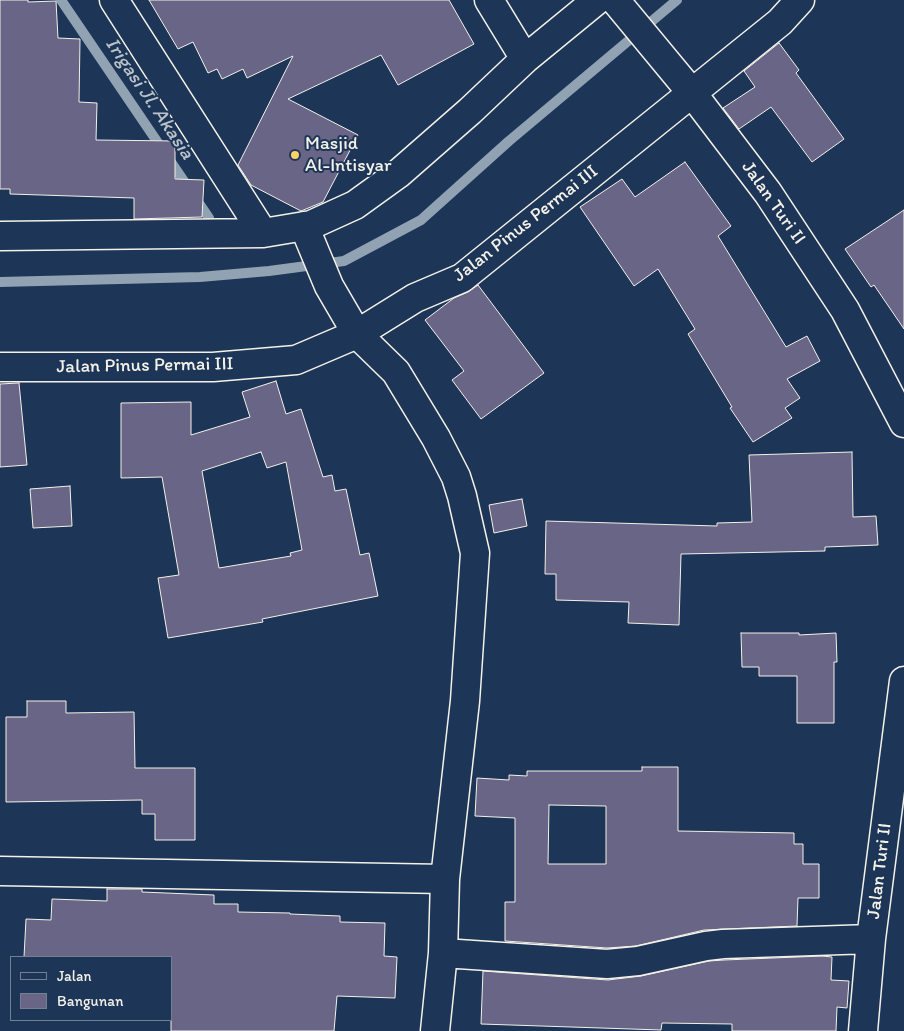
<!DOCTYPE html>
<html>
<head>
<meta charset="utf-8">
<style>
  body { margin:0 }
  #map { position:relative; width:904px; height:1031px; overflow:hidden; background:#1d3557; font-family:Itim,sans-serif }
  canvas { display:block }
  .legend { position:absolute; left:10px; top:956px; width:162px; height:65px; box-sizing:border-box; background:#1d3557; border:1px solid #738091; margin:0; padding:6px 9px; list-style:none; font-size:15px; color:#f4f1e8 }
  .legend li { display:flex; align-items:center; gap:10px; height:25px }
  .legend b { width:25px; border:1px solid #738091 }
</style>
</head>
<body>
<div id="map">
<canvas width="904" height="1031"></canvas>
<ul class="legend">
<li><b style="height:6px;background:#1d3557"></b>Jalan</li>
<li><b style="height:14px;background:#686586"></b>Bangunan</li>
</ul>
</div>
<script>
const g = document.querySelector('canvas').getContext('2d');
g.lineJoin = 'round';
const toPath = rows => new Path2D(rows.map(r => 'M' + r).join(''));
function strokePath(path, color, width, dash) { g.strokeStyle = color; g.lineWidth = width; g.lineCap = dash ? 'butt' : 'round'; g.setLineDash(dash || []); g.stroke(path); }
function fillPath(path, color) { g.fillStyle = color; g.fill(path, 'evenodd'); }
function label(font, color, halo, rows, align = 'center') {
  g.font = font + ' Itim,sans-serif'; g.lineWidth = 4; g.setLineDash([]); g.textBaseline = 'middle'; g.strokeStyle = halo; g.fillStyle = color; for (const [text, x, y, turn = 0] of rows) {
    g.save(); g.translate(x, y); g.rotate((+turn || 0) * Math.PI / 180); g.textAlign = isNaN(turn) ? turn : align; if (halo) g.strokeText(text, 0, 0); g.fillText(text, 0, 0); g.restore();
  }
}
strokePath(toPath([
  [61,0,209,218],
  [0,282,200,277,269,271,344,261,421,220,509,141,677,0]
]), '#91a2b3', 10);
const building = toPath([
  [0,0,28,0,28,2,56,1,58,38,80,39,79,102,97,103,96,140,175,141,175,179,204,180,202,217,134,219,134,198,10,194,10,189,0,189,0,0],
  [149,0,449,0,474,44,398,85,381,55,288,99,358,135,323,202,301,211,251,185,238,165,293,56,247,78,243,69,222,79,217,69,208,73,193,42,178,49,149,0],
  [779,43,799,70,796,73,844,139,812,162,771,107,739,129,723,108,755,87,744,71,779,43],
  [685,162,731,226,718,236,786,347,807,336,820,361,787,379,800,398,785,408,792,418,753,442,730,408,732,407,688,334,695,329,658,269,634,286,580,207,622,179,635,197,685,162],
  [904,210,904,329,874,285,871,287,845,249,904,210],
  [478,285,544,373,481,419,452,380,464,371,425,320,454,298,468,292,478,285],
  [276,381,286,414,301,409,323,477,332,475,335,491,346,489,360,555,369,553,378,596,262,619,263,622,168,638,158,578,179,575,162,477,121,478,121,403,191,402,191,435,250,417,242,392,276,381],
  [261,452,267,468,286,462,302,550,290,553,291,556,219,568,202,471,261,452],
  [19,383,27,465,0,467,0,384,19,383],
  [852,452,853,517,876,516,878,545,825,547,825,551,681,554,679,625,628,623,629,602,556,600,556,574,545,574,546,521,717,526,717,523,752,522,749,455,852,452],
  [70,486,72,526,33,528,30,489,70,486],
  [522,499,527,526,494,533,489,505,522,499],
  [741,633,799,633,799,635,836,633,837,662,834,662,834,723,797,723,797,676,759,676,759,667,742,667,741,633],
  [27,701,66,701,66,713,134,712,135,768,195,768,195,840,155,840,155,814,142,814,142,800,6,802,6,717,27,717,27,701],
  [642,767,678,767,678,831,794,833,794,844,803,844,803,864,819,864,819,898,798,898,797,926,704,930,636,946,607,948,505,941,505,902,515,902,515,818,475,816,477,778,509,780,509,775,527,776,527,771,642,771,642,767],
  [549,805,606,806,606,864,548,864,549,805],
  [107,889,142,889,142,892,214,895,214,904,238,904,238,912,290,913,290,914,340,916,340,922,385,923,384,956,397,957,395,998,337,996,334,1031,171,1031,171,957,24,957,26,919,51,920,52,899,107,901,107,889],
  [822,956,832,957,831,980,849,981,847,1008,837,1007,836,1031,732,1031,732,1024,662,1023,661,1030,481,1024,483,971,608,980,641,976,709,961,724,960,822,956]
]);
fillPath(building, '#686586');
strokePath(building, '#f4f1e8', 1);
const minor = toPath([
  [114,0,263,233],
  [489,0,525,59],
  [615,0,692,93,768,193,845,310,904,423],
  [304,226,329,286,357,334,396,372,436,438,456,477,462,496,475,553,465,701,445,879,443,953,435,1031],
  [0,236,263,233,311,225,355,205,398,174,470,111,525,59,597,0],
  [0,367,213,367,296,360,357,334,415,298,462,278,780,22,800,0],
  [0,871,445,879],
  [443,953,607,964,638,961,706,946,723,944,871,939],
  [863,1031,871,939,904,681]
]);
strokePath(minor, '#f4f1e8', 31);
strokePath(minor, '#1d3557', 28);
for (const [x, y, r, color] of [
  [295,155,5,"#ffd166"]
]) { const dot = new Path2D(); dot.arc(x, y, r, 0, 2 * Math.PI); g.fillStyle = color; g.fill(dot); strokePath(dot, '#1d3557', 2); }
label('19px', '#f4f1e8', '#1d3557', [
  ["Masjid",305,144],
  ["Al-Intisyar",305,166]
], 'left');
label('19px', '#f4f1e8', '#1d3557', [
  ["Jalan Turi II",773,203,55],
  ["Jalan Pinus Permai III",526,224,-38],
  ["Jalan Pinus Permai III",145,366,-1],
  ["Jalan Turi II",880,871,-83]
]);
label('italic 20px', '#bac3c9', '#1d3557', [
  ["Irigasi Jl. Akasia",149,99,56]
]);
</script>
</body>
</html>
